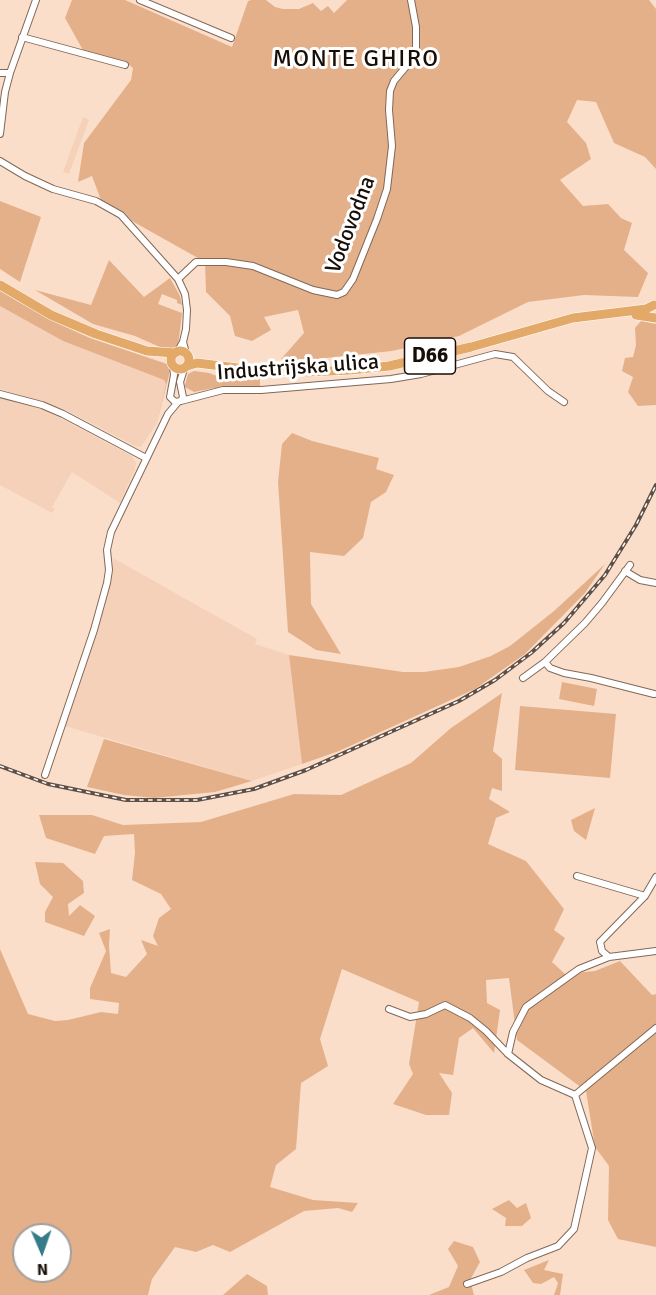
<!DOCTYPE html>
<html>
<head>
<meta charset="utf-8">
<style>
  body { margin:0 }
  #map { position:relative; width:656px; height:1295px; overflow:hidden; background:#fbdeca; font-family:Signika,sans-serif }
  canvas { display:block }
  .north { position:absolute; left:12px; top:1223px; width:60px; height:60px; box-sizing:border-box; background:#fff; border:2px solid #a39f9c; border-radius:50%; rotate:178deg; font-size:16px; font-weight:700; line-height:24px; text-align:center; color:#180e08 }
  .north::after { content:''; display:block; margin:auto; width:21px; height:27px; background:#367c88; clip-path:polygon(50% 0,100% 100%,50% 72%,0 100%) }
</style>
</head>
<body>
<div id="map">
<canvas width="656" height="1295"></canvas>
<div class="north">N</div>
</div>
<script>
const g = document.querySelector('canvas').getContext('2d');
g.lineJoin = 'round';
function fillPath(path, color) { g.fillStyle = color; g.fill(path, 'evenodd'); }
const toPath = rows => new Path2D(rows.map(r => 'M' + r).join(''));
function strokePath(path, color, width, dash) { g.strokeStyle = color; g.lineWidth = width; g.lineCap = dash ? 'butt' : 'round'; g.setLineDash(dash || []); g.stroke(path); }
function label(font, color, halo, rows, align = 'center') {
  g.font = font + ' Signika,sans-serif'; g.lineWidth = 6; g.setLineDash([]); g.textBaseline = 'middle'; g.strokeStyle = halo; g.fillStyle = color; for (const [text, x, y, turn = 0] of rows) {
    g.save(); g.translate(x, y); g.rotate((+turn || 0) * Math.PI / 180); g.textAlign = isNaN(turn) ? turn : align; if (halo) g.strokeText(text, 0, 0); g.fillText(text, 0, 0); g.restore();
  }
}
fillPath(toPath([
  [83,117,89,120,69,174,63,172],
  [0,306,63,341,164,380,166,384,157,423,141,447,135,446,66,410,0,389],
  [0,398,41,408,132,456,136,463,135,469,120,503,72,472,52,507,55,509,52,513,0,485],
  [113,558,257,639,255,644,289,655,302,764,252,781,65,726,101,619,113,573]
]), '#f5d1b9');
fillPath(toPath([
  [72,0,125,0,232,47,248,1,251,0,266,0,275,7,283,9,299,9,313,3,321,11,328,6,334,13,347,0,649,0,656,9,656,169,645,157,614,143,596,102,577,100,567,122,586,143,591,159,560,180,583,206,608,204,621,218,632,223,624,250,648,273,638,297,584,295,528,302,459,336,392,351,316,359,281,359,304,333,298,310,264,317,271,330,252,341,235,336,230,316,206,292,205,262,132,221,124,212,101,200,92,176,78,182,84,143,131,80,133,68,128,64,84,52,65,18],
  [0,201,41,217,20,282,0,269],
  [109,260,144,297,170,278,180,296,182,305,177,303,177,300,162,294,158,304,182,313,178,346,175,349,162,348,135,336,93,324,35,290,91,305],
  [0,291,50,320,90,338,167,364,170,371,157,423,166,384,164,380,63,341,0,306],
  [641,321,656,324,656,405,638,406,628,392,633,377,622,371,625,358,633,357,636,345,635,328],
  [194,371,209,373,222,378,247,380,260,379,260,387,214,388,194,392,185,387,185,385,188,374],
  [292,433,312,441,379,458,376,469,394,475,386,492,371,502,363,538,344,556,310,552,311,604,341,654,316,650,288,632,278,482,282,444],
  [605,564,585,593,525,654,475,689,339,751,302,764,289,655,403,672,424,672,459,667,491,656,510,646,554,611],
  [562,682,597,689,594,706,559,699],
  [502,693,493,751,502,759,502,791,492,788,489,799,510,812,496,818,488,844,526,861,564,909,554,930,565,938,552,962,565,974,595,971,620,961,652,995,656,994,656,1247,618,1239,608,1220,609,1166,595,1147,586,1091,517,1040,509,978,486,980,487,1003,500,1010,494,1053,473,1028,459,1038,453,1075,439,1073,452,1093,449,1115,426,1115,393,1104,413,1074,409,1064,419,1002,342,969,320,1039,328,1066,301,1083,296,1149,276,1165,270,1187,313,1200,358,1203,352,1212,338,1208,304,1211,230,1252,213,1245,196,1252,175,1247,152,1279,148,1295,0,1295,0,949,28,1014,55,1021,68,1020,101,1012,118,1014,119,1003,90,999,90,988,106,951,99,933,110,929,109,945,111,973,126,977,147,954,141,940,158,946,153,936,159,918,171,909,161,894,132,880,135,853,134,834,104,836,95,854,46,838,39,815,92,815,123,825,201,822,294,794,341,795,411,763,451,728],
  [24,1235,60,1235,60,1271,24,1271],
  [520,706,616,714,610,778,515,770],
  [104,739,252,781,215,792,154,798,124,795,87,787],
  [595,808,586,840,574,831,571,820],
  [35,862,63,863,83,881,84,893,68,904,69,916,80,905,95,916,84,936,45,922,45,912,53,897,40,884],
  [509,1200,517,1208,526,1203,531,1218,522,1226,505,1226,506,1218,492,1209],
  [454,1241,473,1247,480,1262,470,1280,474,1295,429,1295,449,1287,458,1266,448,1249],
  [549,1260,544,1270,563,1274,560,1295,554,1295,558,1283,554,1277,541,1284,533,1283,524,1270],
  [247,1274,267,1286,268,1295,223,1295]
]), '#e4b08a');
const street = toPath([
  [140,0,231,38],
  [22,37,125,65],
  [0,73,10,73],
  [0,134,5,92,10,73,36,0],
  [0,161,25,176,53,189,96,201,121,215,178,279,185,294,187,310,186,329,183,342,177,352],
  [178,279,196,262,226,262,253,266,313,290,337,295,344,292,353,279,377,219,387,189,392,146,389,110,390,91,394,81,414,57,416,49,416,27,411,0],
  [183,342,186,353],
  [173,366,174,375,170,397,175,402,181,401,183,397,180,382,184,369],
  [0,394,42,405,63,414,146,458],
  [181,401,223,390,261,390,391,379,421,374,495,354,513,357,548,391,564,402],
  [625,571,640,580,656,583],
  [545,662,550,668,564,673,591,678,654,694],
  [523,678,545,662,585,623,602,603,630,565],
  [45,775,94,630,107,583,109,570,107,550,111,532,168,414,178,402],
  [577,876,645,896],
  [609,957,602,951,600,942,645,896,656,877],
  [389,1009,410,1017,426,1014,445,1005,470,1018,486,1031,508,1054,541,1080,575,1095],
  [508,1054,513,1032,526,1007,579,969,609,957,656,951],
  [467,1284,501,1272,527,1258,558,1246,574,1229,592,1148,575,1095,656,1028]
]);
const primary = toPath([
  [0,285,51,315,96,334,147,351,175,353],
  [636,315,656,318],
  '171 360a9 9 0 1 1 18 0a9 9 0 1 1-18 0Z',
  [187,366,197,363,261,371,309,372,350,370,389,366,471,347,573,318,646,309,654,305]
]);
strokePath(street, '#816857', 8);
strokePath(primary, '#fff', 10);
strokePath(street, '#fff', 6);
strokePath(primary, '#e3a968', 9);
const rail = toPath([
  [0,766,48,784,126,800,197,800,254,789,306,770,459,701,495,680,531,653,564,623,605,575,636,525,656,485]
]);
strokePath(rail, '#5f4f45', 4);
strokePath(rail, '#fff', 1.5, [4.5]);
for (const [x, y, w] of [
  [430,356,51]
]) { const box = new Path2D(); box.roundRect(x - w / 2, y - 18, w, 36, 4.5); g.fillStyle = '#fff'; g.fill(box); strokePath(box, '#180e08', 1.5); }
label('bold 21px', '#180e08', null, [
  ["D66",430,356]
]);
label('22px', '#180e08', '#fff', [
  ["Vodovodna",351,225,-69],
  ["Industrijska ulica",298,368,-4]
]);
g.letterSpacing = '1.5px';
label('24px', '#180e08', '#fff', [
  ["MONTE GHIRO",356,60]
]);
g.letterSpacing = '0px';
</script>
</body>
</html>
